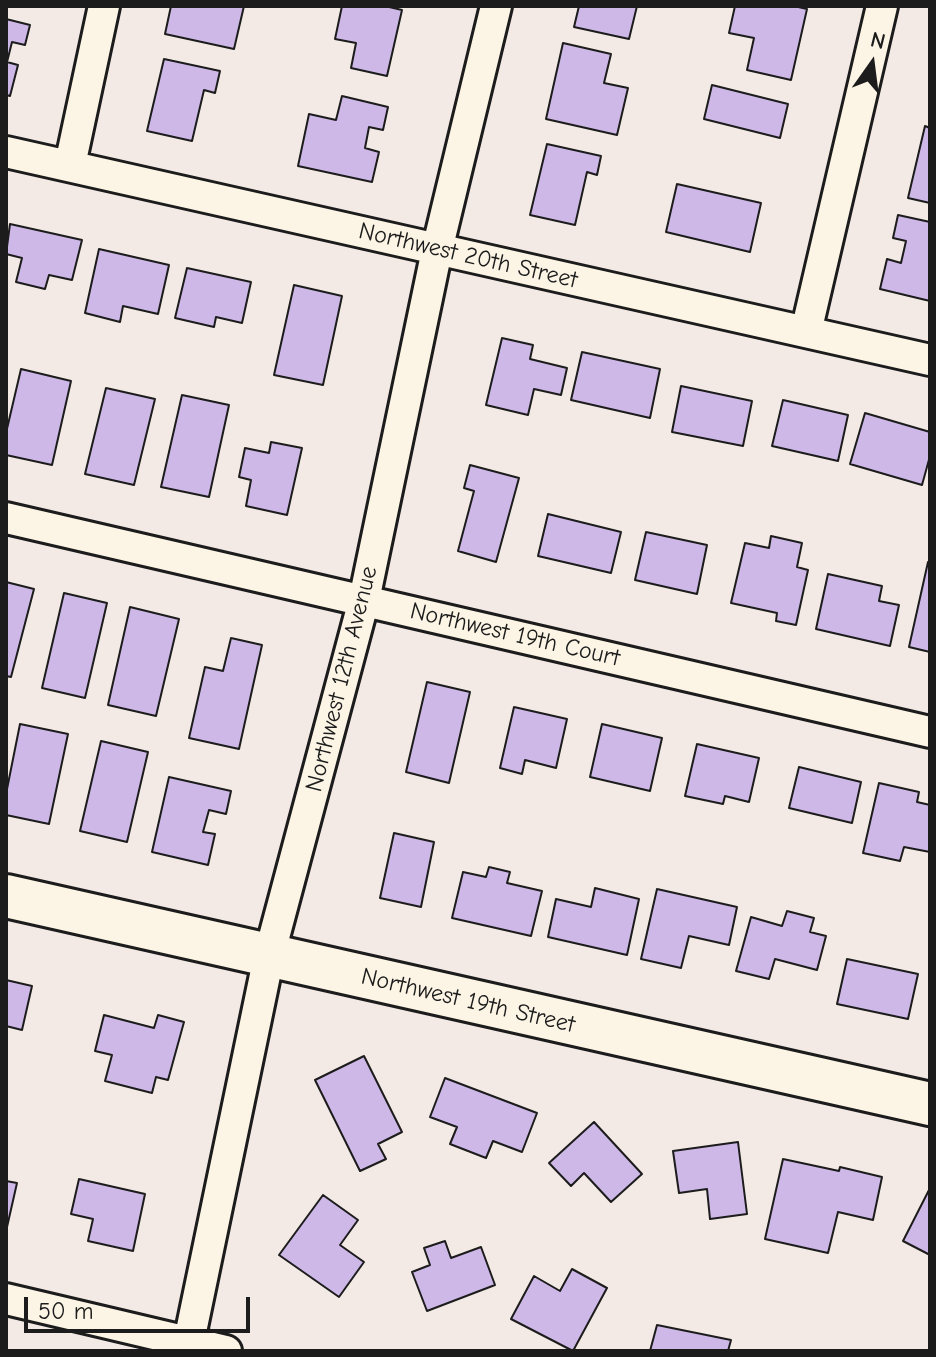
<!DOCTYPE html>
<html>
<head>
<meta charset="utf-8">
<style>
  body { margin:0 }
  #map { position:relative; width:936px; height:1357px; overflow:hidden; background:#f3e9e5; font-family:"Comic Neue",sans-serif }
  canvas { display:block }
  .frame { position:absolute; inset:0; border:8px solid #1c1c1c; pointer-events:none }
  .north { position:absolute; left:832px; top:24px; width:80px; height:80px; -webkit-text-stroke:6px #fcf5e5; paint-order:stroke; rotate:14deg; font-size:22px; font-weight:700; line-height:32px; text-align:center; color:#1c1c1c }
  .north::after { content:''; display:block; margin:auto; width:28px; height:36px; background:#1c1c1c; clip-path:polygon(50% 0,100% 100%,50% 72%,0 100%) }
  .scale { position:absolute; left:24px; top:1297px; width:226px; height:36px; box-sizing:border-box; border:4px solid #1c1c1c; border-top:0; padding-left:10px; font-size:24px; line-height:28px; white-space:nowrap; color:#1c1c1c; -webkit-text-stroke:6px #fcf5e5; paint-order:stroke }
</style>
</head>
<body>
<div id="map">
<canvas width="936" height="1357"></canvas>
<div class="frame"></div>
<div class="north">N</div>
<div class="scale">50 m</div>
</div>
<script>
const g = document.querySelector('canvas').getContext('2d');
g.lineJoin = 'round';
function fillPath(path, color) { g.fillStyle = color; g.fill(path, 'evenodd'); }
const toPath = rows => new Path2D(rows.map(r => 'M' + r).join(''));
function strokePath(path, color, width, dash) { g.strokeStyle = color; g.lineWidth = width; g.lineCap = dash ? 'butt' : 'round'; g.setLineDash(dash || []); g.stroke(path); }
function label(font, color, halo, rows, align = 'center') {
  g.font = font + ' "Comic Neue",sans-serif'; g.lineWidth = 6; g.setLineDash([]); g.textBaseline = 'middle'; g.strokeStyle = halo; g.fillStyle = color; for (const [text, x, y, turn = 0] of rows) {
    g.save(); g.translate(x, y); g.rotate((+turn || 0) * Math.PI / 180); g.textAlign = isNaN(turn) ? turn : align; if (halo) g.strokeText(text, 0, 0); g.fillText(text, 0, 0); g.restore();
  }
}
const building = toPath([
  [171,6,244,6,234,49,165,34,171,6],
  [342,6,385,6,402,10,387,76,351,68,356,43,335,39,342,6],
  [579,6,637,6,629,39,574,27,579,6],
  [735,6,794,6,807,9,791,80,747,70,754,38,729,33,735,6],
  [6,19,30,25,25,45,12,42,7,62,18,65,10,96,6,95,6,19],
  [563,43,611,54,604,83,628,88,617,135,546,119,563,43],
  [164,59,220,71,215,93,204,90,192,141,147,131,164,59],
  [712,85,788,104,780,138,704,119,712,85],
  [342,96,388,107,383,130,369,127,365,148,379,152,372,182,298,166,309,114,336,120,342,96],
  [925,126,930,128,930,203,908,198,925,126],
  [547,144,601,156,597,175,587,172,575,225,530,215,547,144],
  [677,184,761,203,750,252,666,232,677,184],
  [898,215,930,222,930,301,880,289,887,259,901,263,906,241,893,238,898,215],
  [10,224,82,240,72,280,49,275,45,289,16,282,22,258,6,254,10,224],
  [99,249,169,265,158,314,123,306,120,322,85,313,99,249],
  [187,268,251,282,242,323,216,317,214,327,175,318,187,268],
  [294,285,342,296,323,385,274,375,294,285],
  [502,338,533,345,530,359,567,368,561,395,534,389,528,415,486,405,502,338],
  [582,352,660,369,650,418,571,400,582,352],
  [21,369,71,381,52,465,6,455,6,433,21,369],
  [681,386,752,401,743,446,672,432,681,386],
  [106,388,155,399,134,485,85,474,106,388],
  [182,395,229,405,209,497,161,487,182,395],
  [783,400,848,415,838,461,772,446,783,400],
  [865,413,930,432,930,456,922,485,850,464,865,413],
  [271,442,302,448,287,515,246,506,251,480,239,477,245,448,269,453,271,442],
  [470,465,519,478,496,562,458,551,474,491,464,488,470,465],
  [548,514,621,532,611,573,538,556,548,514],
  [646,532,707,545,697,594,635,580,646,532],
  [771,536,802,543,797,567,808,570,796,625,776,621,777,613,731,603,745,543,769,548,771,536],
  [928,562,930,563,930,652,909,647,928,562],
  [828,574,882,586,879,601,899,605,890,646,816,629,828,574],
  [6,582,34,589,11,677,6,676,6,582],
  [64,593,107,603,85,698,42,688,64,593],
  [130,607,179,619,156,716,108,705,130,607],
  [231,638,262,645,239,749,189,738,205,667,223,671,231,638],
  [427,682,470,692,449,783,406,772,427,682],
  [514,707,567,719,556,768,525,760,522,774,500,768,514,707],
  [20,724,68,734,49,824,6,815,6,794,20,724],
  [602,724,662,738,650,791,590,777,602,724],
  [101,741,148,752,127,842,80,831,101,741],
  [697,744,759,758,749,802,725,796,723,804,685,796,697,744],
  [799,767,861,782,852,823,789,808,799,767],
  [169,777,231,791,226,814,209,810,203,832,215,834,208,865,152,852,169,777],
  [879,783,919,792,917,802,930,805,930,852,904,847,900,861,863,853,879,783],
  [394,833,434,842,421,907,380,898,394,833],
  [489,867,510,872,507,883,542,891,531,936,452,918,463,872,486,877,489,867],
  [595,888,639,899,627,955,548,937,556,899,591,907,595,888],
  [657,889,737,907,729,945,689,936,681,968,641,959,657,889],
  [787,911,814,918,810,932,826,936,817,970,775,959,769,979,736,971,751,917,782,926,787,911],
  [847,959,918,974,908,1019,837,1004,847,959],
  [6,980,32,986,22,1030,6,1026,6,980],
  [104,1015,154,1028,158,1015,184,1022,168,1080,156,1077,152,1093,105,1081,112,1055,95,1051,104,1015],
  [364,1056,402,1132,378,1144,386,1159,360,1171,315,1080,364,1056],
  [445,1078,537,1113,522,1152,493,1141,486,1158,450,1144,457,1127,430,1117,445,1078],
  [594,1122,642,1174,611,1202,584,1173,571,1186,549,1163,594,1122],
  [738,1142,747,1214,710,1219,707,1189,679,1193,673,1151,738,1142],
  [783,1159,839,1171,840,1167,882,1177,873,1220,838,1212,828,1253,765,1239,783,1159],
  [79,1179,145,1194,133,1251,88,1241,93,1219,71,1214,79,1179],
  [6,1181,17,1183,7,1227,6,1226,6,1181],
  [929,1190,930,1191,930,1255,903,1241,929,1190],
  [323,1195,358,1220,340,1245,364,1262,339,1297,279,1255,323,1195],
  [445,1241,451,1258,481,1247,495,1285,427,1311,412,1272,430,1265,424,1248,445,1241],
  [572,1269,607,1288,573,1351,511,1319,534,1276,560,1291,572,1269],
  [657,1325,731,1340,728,1351,650,1351,657,1325]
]);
fillPath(building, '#ceb8e7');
strokePath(building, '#1c1c1c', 2);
const street = toPath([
  [6,152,930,360],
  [70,165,104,6],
  [806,332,882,6],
  [6,518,930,732],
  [6,1299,226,1351],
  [187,1351,269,956,364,600,437,250,496,6]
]);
const secondary = toPath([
  [6,896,930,1104]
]);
strokePath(street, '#1c1c1c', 36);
strokePath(secondary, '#1c1c1c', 48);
strokePath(street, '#fcf5e5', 30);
strokePath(secondary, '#fcf5e5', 42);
label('24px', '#1c1c1c', '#fcf5e5', [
  ["Northwest 20th Street",468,256,13],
  ["Northwest 19th Court",515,635,13],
  ["Northwest 12th Avenue",342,679,-76],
  ["Northwest 19th Street",468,1001,13]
]);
</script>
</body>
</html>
